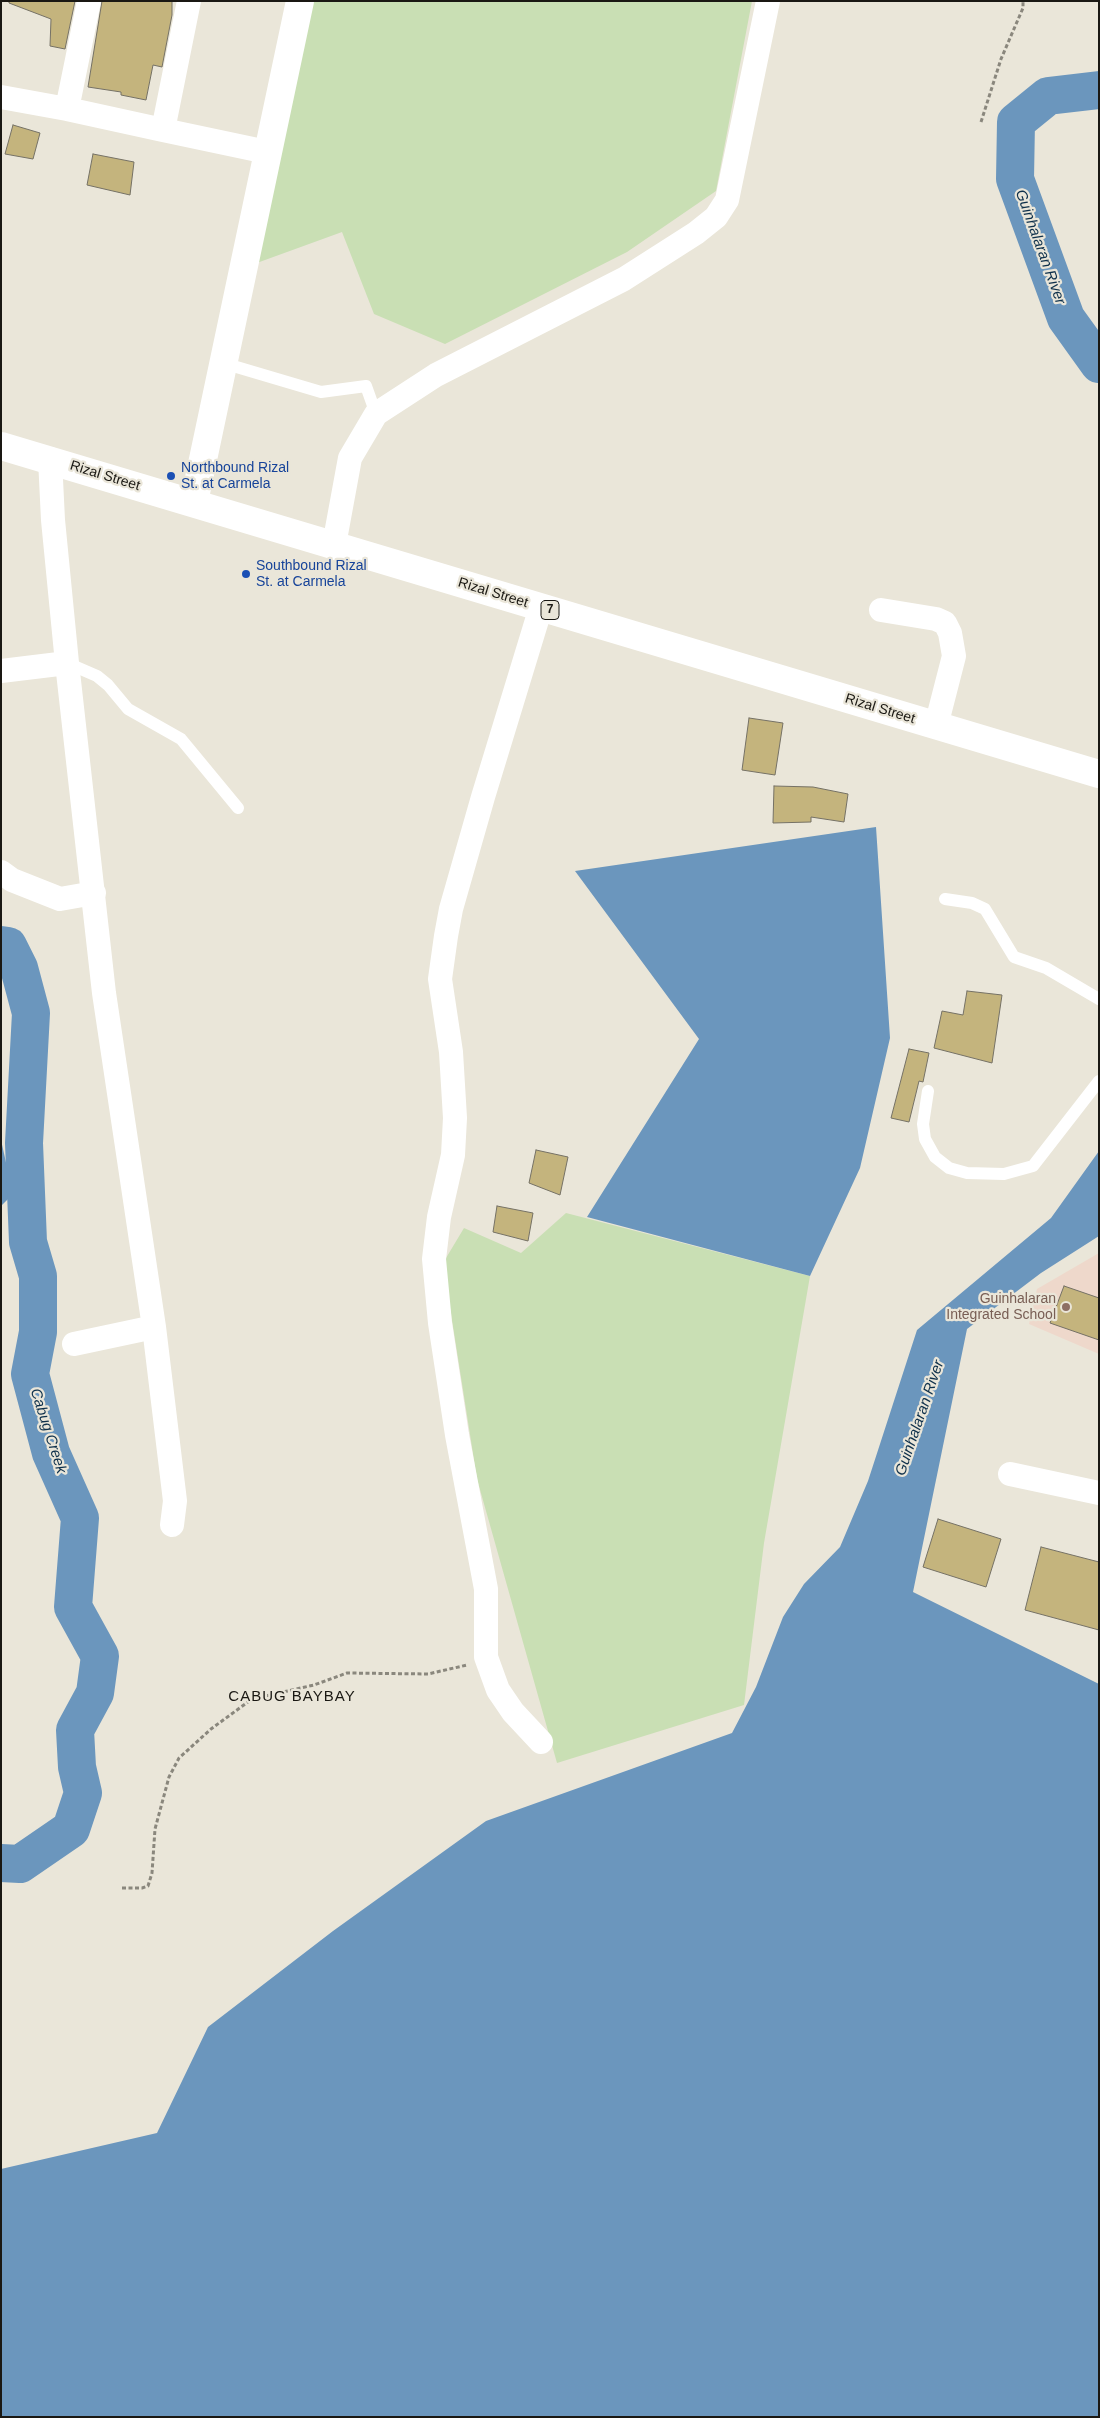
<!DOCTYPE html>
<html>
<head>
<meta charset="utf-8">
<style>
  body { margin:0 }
  #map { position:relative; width:1100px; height:2418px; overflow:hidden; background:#eae6d9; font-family:Helvetica,sans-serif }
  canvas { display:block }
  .frame { position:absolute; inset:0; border:2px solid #1a1813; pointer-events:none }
</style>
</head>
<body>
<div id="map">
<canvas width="1100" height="2418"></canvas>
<div class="frame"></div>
</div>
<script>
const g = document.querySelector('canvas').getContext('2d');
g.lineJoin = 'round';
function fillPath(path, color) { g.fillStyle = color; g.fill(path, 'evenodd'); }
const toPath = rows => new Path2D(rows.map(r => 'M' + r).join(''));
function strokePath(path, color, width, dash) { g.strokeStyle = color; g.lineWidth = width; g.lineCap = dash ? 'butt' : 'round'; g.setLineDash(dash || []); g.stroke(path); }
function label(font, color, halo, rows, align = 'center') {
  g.font = font + ' Helvetica,sans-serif'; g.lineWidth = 4.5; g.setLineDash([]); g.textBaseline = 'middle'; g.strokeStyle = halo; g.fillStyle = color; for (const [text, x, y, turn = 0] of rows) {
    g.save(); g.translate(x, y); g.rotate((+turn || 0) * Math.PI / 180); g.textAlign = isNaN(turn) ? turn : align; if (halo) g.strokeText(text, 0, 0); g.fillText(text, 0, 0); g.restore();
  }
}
fillPath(toPath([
  [1099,1253,1099,1354,1029,1324,1037,1289]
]), '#eed8cb');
fillPath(toPath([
  [310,1,752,1,716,191,627,252,445,344,374,314,342,232,254,264],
  [566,1213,810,1276,764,1543,744,1705,557,1763,477,1479,443,1263,464,1228,521,1253]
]), '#c9dfb4');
fillPath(toPath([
  [876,827,890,1038,860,1168,810,1276,587,1217,699,1039,575,871],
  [1,1140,13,1194,1,1206],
  [1099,1151,1099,1236,1041,1273,967,1329,913,1592,1099,1684,1099,2417,1,2417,1,2169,157,2133,208,2027,333,1931,486,1821,732,1733,756,1687,783,1617,804,1584,840,1547,868,1481,917,1330,1051,1218]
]), '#6b96bd');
strokePath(toPath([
  [1099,90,1048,96,1016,122,1015,179,1066,318,1099,364],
  [1,945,8,946,19,968,31,1013,24,1143,28,1242,38,1276,38,1332,30,1374,51,1453,80,1518,73,1607,100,1656,95,1693,75,1730,77,1767,83,1793,71,1829,20,1864,1,1863]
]), '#6b96bd', 38);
const building = toPath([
  [9,1,75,1,65,49,50,46,51,19,9,3,9,1],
  [102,1,172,1,172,15,162,67,153,65,146,100,121,95,121,92,88,87,102,1],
  [13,125,40,133,33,159,5,154,13,125],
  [93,154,134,162,130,195,87,185,93,154],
  [749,718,783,723,775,775,742,770,749,718],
  [774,786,813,787,848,794,844,822,811,817,811,822,773,823,774,786],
  [967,991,1002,995,992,1063,934,1048,942,1011,963,1015,967,991],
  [909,1049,929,1053,923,1082,919,1081,909,1122,891,1118,909,1049],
  [536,1150,568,1157,560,1195,529,1183,536,1150],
  [497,1206,533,1213,528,1241,493,1232,497,1206],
  [1064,1286,1099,1298,1099,1340,1050,1323,1064,1286],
  [938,1519,1001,1539,986,1587,923,1567,938,1519],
  [1041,1547,1099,1562,1099,1630,1025,1610,1041,1547]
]);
fillPath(building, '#c4b47d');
strokePath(building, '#757165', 1);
strokePath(toPath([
  [981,122,1001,59,1023,8,1023,1],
  [122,1888,142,1888,148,1886,152,1873,155,1829,169,1777,179,1758,211,1729,252,1699,314,1685,347,1673,428,1674,467,1665]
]), '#8a877d', 3, [4, 2.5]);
strokePath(toPath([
  [223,363,321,392,366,386,376,414],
  [67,663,97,676,108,685,128,709,181,739,238,808],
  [945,899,972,903,985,909,1014,957,1046,968,1099,999],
  [928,1091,923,1124,925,1139,935,1157,949,1168,967,1173,1004,1174,1033,1166,1099,1081]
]), '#fff', 12);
strokePath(toPath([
  [89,1,67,109,163,130],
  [189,1,163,130,267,152],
  [1,97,67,109],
  [50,459,53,520,67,663,104,993,154,1327,74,1344],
  [334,545,350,458,376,414,436,375,624,279,696,233,716,217,727,200,768,1],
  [881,610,936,619,945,623,950,633,954,656,936,726],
  [1,671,67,663],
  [1,872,12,880,60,899,94,893],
  [154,1327,175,1501,172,1525],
  [1010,1474,1099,1493],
  [541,1742,513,1712,498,1690,486,1657,486,1589,457,1435,440,1323,434,1259,439,1217,453,1155,455,1118,451,1052,440,979,446,936,451,909,483,797,541,607]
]), '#fff', 24);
strokePath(toPath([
  [194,502,300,1]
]), '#fff', 28);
strokePath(toPath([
  [1,446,1099,774]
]), '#fff', 28);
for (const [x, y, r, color] of [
  [171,476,5,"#1a4fb4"],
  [246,574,5,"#1a4fb4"],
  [1066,1307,5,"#8d6e63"]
]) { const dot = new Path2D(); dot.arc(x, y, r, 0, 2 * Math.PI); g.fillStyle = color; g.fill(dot); strokePath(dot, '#eae6d9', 2); }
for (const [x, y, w] of [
  [550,610,18]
]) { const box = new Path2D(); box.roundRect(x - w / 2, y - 9.5, w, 19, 4); g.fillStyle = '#eae6d9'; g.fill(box); strokePath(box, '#1a1813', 1); }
label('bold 12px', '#1a1813', null, [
  ["7",550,610]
]);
label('14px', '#164399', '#eae6d9', [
  ["Northbound Rizal",181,468],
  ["St. at Carmela",181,484],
  ["Southbound Rizal",256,566],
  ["St. at Carmela",256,582]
], 'left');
label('14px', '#1a1813', '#eae6d9', [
  ["Rizal Street",105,476,17],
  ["Rizal Street",493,593,17],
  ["Rizal Street",880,709,17]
]);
label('14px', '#785e54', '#eae6d9', [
  ["Guinhalaran",1056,1299],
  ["Integrated School",1056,1315]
], 'right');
label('italic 15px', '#0e304b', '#eae6d9', [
  ["Guinhalaran River",1040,247,70],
  ["Guinhalaran River",920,1418,-71],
  ["Cabug Creek",48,1431,72]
]);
g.letterSpacing = '1px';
label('15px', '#1a1813', '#eae6d9', [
  ["CABUG BAYBAY",292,1697]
]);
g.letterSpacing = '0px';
</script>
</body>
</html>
